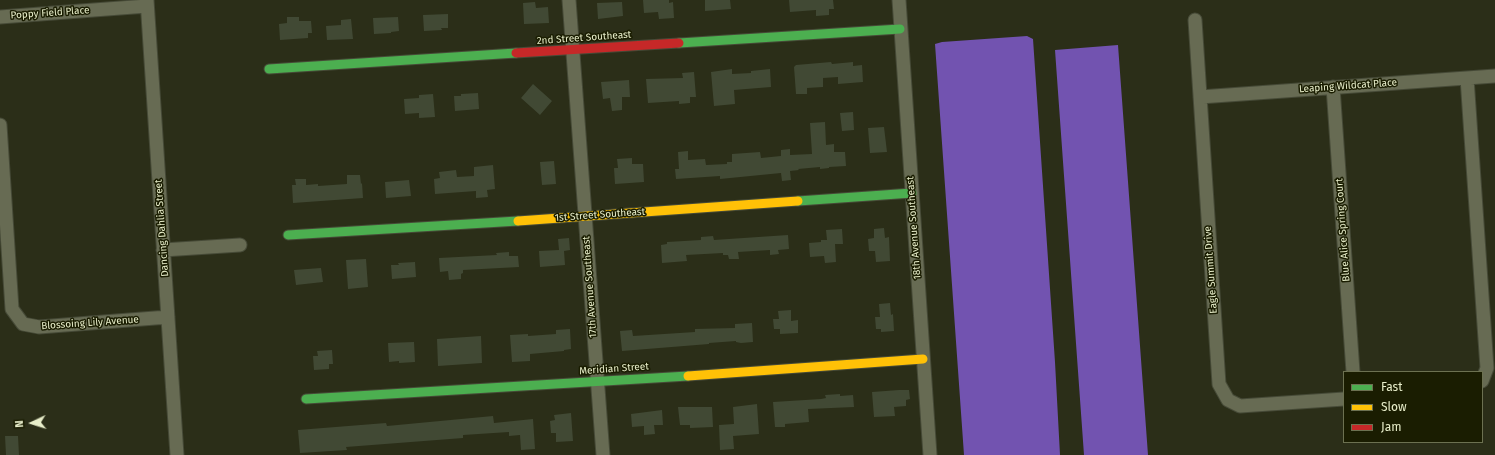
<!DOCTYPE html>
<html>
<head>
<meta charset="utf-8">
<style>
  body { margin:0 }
  #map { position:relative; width:1495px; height:455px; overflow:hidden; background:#2b2e18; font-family:"Fira Sans",sans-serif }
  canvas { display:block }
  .legend { position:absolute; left:1343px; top:371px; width:140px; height:72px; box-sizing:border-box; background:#1a1d01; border:1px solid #6c7151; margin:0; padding:5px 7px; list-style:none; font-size:12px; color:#e8eeca }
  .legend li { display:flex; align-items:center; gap:8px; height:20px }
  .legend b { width:20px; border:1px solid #6c7151 }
  .north { position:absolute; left:12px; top:403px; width:40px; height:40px; -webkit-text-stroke:3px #1a1d01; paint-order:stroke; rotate:266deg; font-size:11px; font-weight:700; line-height:16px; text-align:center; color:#e8eeca }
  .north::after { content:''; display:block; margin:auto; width:14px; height:18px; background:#e8eeca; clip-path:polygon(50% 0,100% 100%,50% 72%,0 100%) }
</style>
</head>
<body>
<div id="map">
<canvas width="1495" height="455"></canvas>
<ul class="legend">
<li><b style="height:5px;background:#4caf50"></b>Fast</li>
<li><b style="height:5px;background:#ffc107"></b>Slow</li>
<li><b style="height:5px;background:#c62828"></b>Jam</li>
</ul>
<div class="north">N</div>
</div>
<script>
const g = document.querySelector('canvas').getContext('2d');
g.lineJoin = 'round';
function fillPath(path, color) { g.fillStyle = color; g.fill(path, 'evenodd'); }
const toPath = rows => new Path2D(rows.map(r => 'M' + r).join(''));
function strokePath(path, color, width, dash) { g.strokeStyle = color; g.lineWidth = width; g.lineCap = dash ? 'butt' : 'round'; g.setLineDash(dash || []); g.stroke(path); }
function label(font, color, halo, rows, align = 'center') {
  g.font = font + ' "Fira Sans",sans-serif'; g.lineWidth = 3; g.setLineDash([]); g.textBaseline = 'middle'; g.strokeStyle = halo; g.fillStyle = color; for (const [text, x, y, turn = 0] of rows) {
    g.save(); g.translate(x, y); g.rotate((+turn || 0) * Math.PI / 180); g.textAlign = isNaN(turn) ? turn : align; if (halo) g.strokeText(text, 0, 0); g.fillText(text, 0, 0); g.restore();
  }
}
fillPath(toPath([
  [1027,36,1033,39,1055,362,1060,455,964,455,935,44,942,42],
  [1118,45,1148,455,1084,455,1055,50]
]), '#7253b0');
fillPath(toPath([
  [643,0,669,0,669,3,673,2,674,18,659,19,658,12,644,13],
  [705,0,730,0,731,9,705,11],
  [789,0,833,0,834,9,829,9,829,15,816,16,816,10,790,12],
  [535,2,536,8,548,7,549,23,524,24,523,3],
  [622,2,623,16,598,19,597,3],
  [448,14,448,28,441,28,442,30,424,31,423,15],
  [287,17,299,17,299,21,311,21,312,33,308,33,308,38,280,40,279,24,287,23],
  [398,17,399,31,391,32,391,33,374,34,373,18],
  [351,19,353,39,327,40,326,26,341,25,341,20],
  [831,62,832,64,853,62,853,66,862,65,863,82,838,84,838,77,823,78,823,87,807,88,807,94,796,94,794,67,796,65],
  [732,69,732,74,751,73,751,71,770,69,771,87,734,90,735,104,714,106,711,72],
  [694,72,696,97,690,97,690,103,679,104,679,101,648,103,646,79,683,78,682,73],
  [629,80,630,97,622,97,622,110,612,111,610,98,603,99,601,82],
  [533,84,552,101,540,115,521,98],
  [478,93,479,109,455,111,454,96,461,96,461,94],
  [433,94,435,117,419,118,419,113,405,114,404,99,419,98,419,95],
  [853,112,854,130,842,131,840,113],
  [825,122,826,145,834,144,834,152,845,152,846,166,829,167,829,168,820,169,820,167,798,169,799,170,790,171,791,180,782,181,781,173,720,179,720,176,676,179,675,169,679,169,678,152,688,151,688,160,705,159,706,165,727,164,727,162,732,162,732,154,760,152,761,158,781,156,781,150,790,149,790,155,812,154,810,123],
  [884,127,887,152,870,153,868,128],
  [632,158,632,164,643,164,644,182,615,184,614,168,618,168,617,159],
  [554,161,556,184,542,185,540,162],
  [493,165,495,189,487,190,488,197,476,198,476,191,435,194,434,179,440,178,439,172,456,170,457,177,474,176,474,167],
  [347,175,360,175,361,184,362,183,363,198,293,203,292,185,296,185,295,179,306,179,306,185,318,184,318,186,347,184],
  [409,180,411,196,386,198,385,182],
  [884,228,885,238,889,237,890,261,876,262,875,251,869,251,868,239,874,238,874,229],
  [842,229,843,244,835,244,836,262,825,263,824,256,810,257,809,243,821,242,821,240,827,240,826,230],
  [788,235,789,249,778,250,779,254,770,255,770,250,738,252,739,259,729,259,728,255,723,255,723,253,686,255,687,261,662,263,661,245,667,244,667,242,701,240,701,237,713,236,714,240],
  [569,238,570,250,564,251,565,265,540,267,539,251,559,250,558,239],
  [509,252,509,256,518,256,519,267,463,270,463,273,461,274,461,279,449,280,448,271,440,272,439,258,497,255,496,253],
  [366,259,368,287,348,289,346,260],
  [415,262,416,277,392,279,391,265,399,265,398,263],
  [321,268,323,282,296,285,294,270],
  [890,303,891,315,893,314,894,331,881,332,881,329,876,329,875,317,880,317,879,304],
  [791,310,791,321,798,320,798,333,780,334,780,329,774,329,773,319,779,319,778,311],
  [752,323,753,342,741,343,736,342,736,341,709,343,709,344,622,351,620,331,632,330,633,336,695,332,695,329,735,328,735,324],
  [570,329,571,349,564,350,564,351,530,354,530,361,512,362,510,335,528,334,528,336,556,334,556,330],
  [481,336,482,363,438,366,437,339],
  [414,342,415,362,399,363,399,361,389,362,388,343],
  [332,350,333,364,329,364,329,369,314,370,313,356,318,356,317,351],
  [899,390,909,390,910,399,906,400,906,406,894,407,895,416,874,417,872,392],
  [840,394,840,396,853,395,854,407,808,409,809,422,785,424,785,427,775,427,773,402,821,399,826,398,825,395],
  [757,404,759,434,733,436,734,449,720,450,719,425,734,424,733,407],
  [678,407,712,407,713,427,690,428,690,425,680,425],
  [662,410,663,425,654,425,655,434,644,435,644,426,632,427,631,414],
  [571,413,573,441,556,442,556,433,551,433,550,421,555,420,554,415],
  [493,416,494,423,533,419,535,449,521,450,520,435,509,436,509,432,463,435,463,438,346,447,347,450,300,453,298,430,386,423,387,426],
  [5,436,18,436,19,455,6,455]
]), '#414934');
const street = toPath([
  [147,0,177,455],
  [569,0,603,455],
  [899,0,930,455],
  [0,17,147,6],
  [1195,20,1219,384,1228,400,1240,406,1344,399],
  [1467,78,1487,368,1482,381],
  [1333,87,1353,372],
  [1200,97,1495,76],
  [0,125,12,309,23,324,39,327,168,317],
  [163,250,240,245]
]);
const fast = toPath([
  [679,43,900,29],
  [269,69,516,53],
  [798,201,912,193],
  [288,235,518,221],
  [306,399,688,376]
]);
const slow = toPath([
  [518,221,798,201],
  [688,376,923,359]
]);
const jam = toPath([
  [516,53,679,43]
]);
strokePath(street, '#464a37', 15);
strokePath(fast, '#464a37', 11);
strokePath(slow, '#464a37', 11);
strokePath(jam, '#464a37', 11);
strokePath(street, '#676b53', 13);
strokePath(fast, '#4caf50', 9);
strokePath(slow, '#ffc107', 9);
strokePath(jam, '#c62828', 9);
label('10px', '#e8eeca', '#1a1d01', [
  ["Poppy Field Place",50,13,-4],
  ["2nd Street Southeast",584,38,-4],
  ["Leaping Wildcat Place",1348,86,-4],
  ["1st Street Southeast",600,215,-4],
  ["Dancing Dahlia Street",162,228,-94],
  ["18th Avenue Southeast",914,228,-94],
  ["Blue Alice Spring Court",1343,230,-94],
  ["Eagle Summit Drive",1211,270,-94],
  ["17th Avenue Southeast",590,287,-94],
  ["Blossoing Lily Avenue",90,323,-4],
  ["Meridian Street",614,369,-4]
]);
</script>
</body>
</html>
